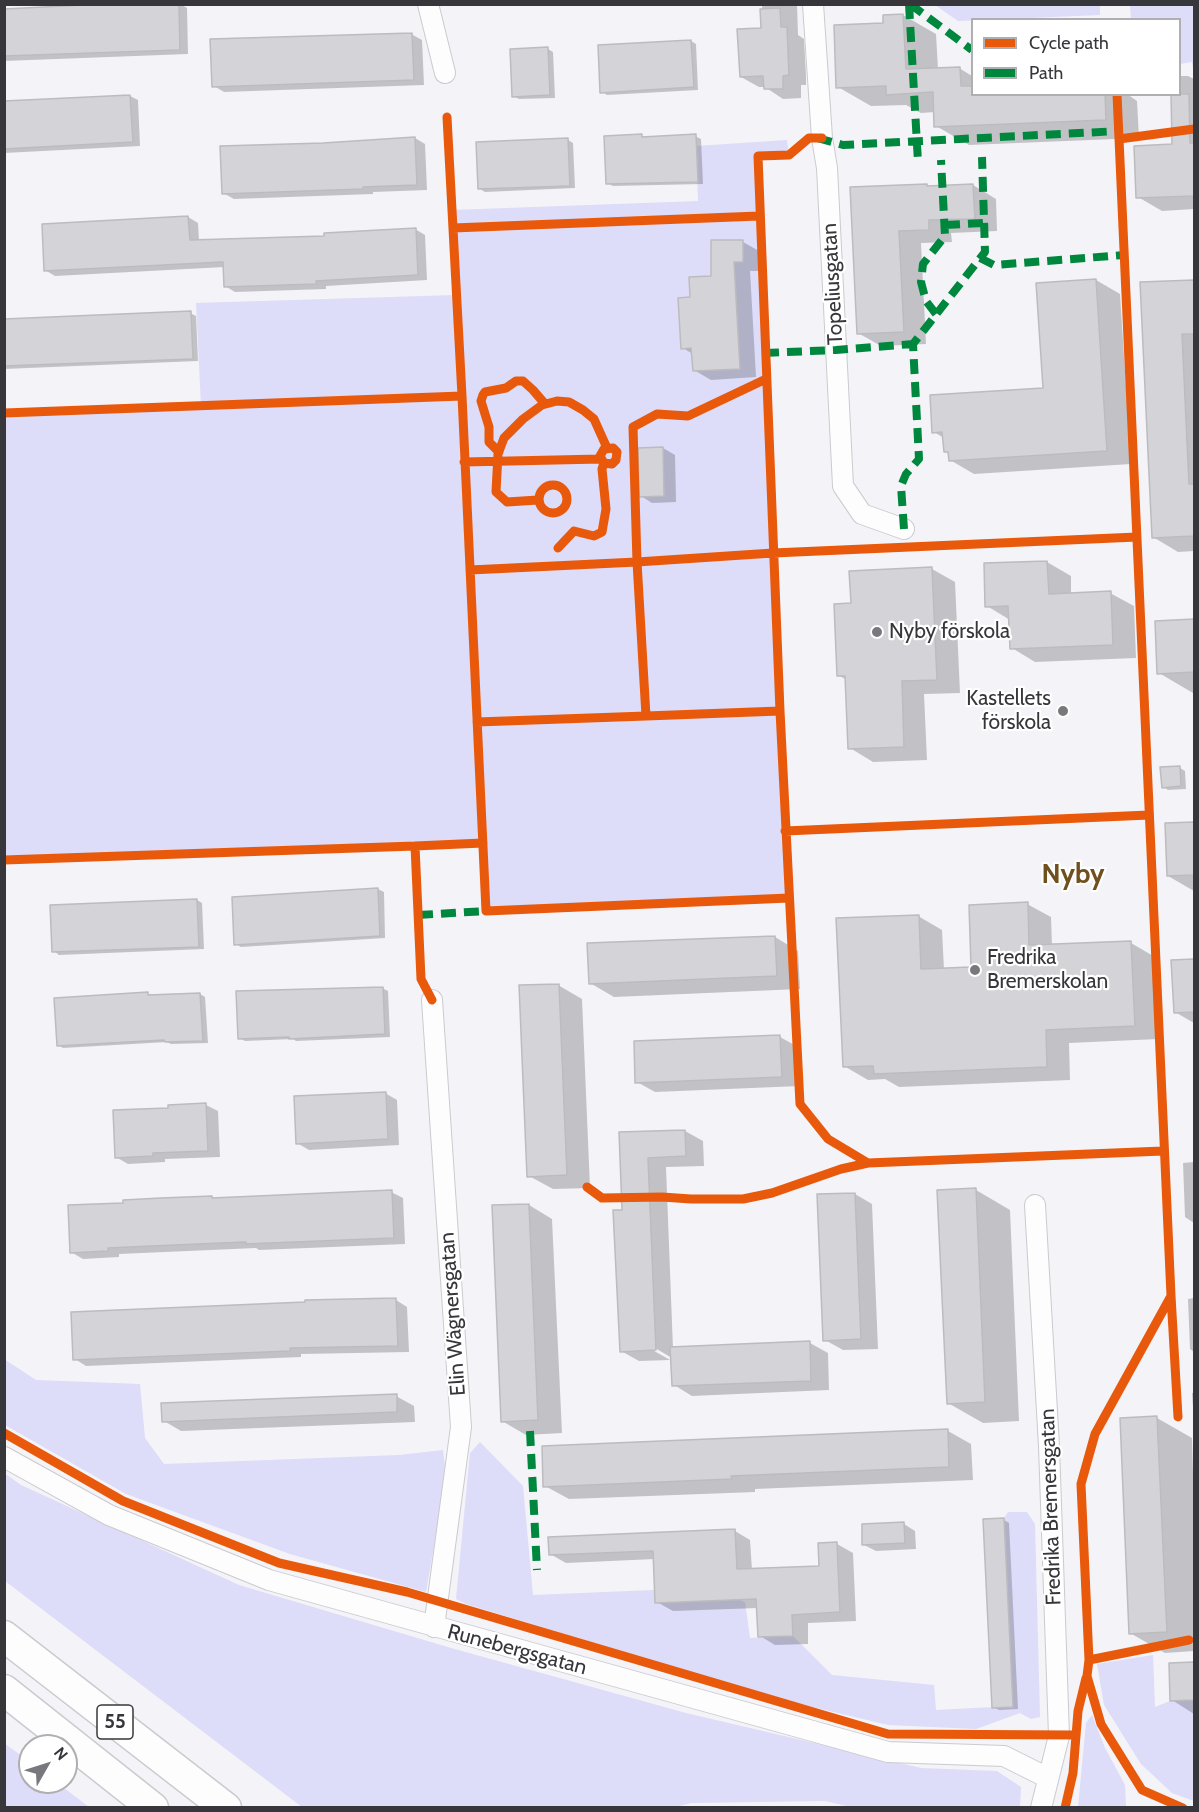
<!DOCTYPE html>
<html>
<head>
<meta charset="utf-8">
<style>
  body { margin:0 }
  #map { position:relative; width:1199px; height:1812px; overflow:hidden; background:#f3f3f8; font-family:Cabin,sans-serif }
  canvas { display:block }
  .frame { position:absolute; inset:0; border:6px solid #37373b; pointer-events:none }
  .legend { position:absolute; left:971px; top:18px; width:210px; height:78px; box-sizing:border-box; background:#fff; border:2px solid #afafb1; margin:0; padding:8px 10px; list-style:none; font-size:18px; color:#37373b }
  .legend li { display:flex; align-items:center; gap:12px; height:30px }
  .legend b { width:30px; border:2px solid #afafb1 }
  .north { position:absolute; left:18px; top:1734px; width:60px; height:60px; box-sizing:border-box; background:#fff; border:2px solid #afafb1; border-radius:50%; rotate:51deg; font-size:16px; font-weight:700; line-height:24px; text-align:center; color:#37373b }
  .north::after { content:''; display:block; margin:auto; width:21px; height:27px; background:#79797d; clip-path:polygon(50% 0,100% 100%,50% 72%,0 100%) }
</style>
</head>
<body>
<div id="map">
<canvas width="1199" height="1812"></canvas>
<div class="frame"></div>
<ul class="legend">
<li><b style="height:8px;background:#e8590c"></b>Cycle path</li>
<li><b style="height:8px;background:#00873e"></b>Path</li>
</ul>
<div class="north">N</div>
</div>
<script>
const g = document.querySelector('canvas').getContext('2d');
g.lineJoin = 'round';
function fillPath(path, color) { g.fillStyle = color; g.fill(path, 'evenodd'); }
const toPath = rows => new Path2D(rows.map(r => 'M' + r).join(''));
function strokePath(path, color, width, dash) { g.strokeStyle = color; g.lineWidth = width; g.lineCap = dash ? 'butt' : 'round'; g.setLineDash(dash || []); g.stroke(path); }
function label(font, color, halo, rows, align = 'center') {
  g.font = font + ' Cabin,sans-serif'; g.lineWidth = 4.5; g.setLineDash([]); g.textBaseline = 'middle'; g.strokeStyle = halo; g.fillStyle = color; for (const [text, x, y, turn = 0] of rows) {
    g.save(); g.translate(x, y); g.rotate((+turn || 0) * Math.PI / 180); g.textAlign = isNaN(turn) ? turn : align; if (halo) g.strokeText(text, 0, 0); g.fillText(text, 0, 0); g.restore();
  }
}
fillPath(toPath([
  [1164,4,1165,6,1194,5,1194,75,1192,62,1180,64,1180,20,1131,19,1130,5],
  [935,5,1100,5,1100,15,958,21],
  [787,140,789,155,758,156,773,553,789,898,486,911,482,843,5,860,4,413,201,406,196,303,456,295,452,210,698,201,696,146],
  [4,1359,36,1380,140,1384,145,1438,164,1464,399,1455,443,1450,446,1476,426,1592,290,1554,126,1494,5,1425],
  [480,1442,523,1486,533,1595,654,1590,738,1599,745,1602,750,1638,793,1636,832,1675,934,1685,936,1710,1013,1706,1004,1518,1008,1512,1027,1512,1035,1524,1040,1717,1031,1719,1020,1713,976,1729,888,1725,775,1698,466,1604,456,1599,470,1453],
  [4,1473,21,1485,239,1585,451,1648,686,1713,921,1768,997,1771,1021,1787,1020,1807,855,1808,825,1801,691,1803,672,1808,302,1807,5,1581],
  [1153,1655,1155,1707,1170,1701,1194,1700,1194,1801,1172,1793,1141,1764,1104,1705,1097,1664],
  [1092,1715,1105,1748,1125,1785,1126,1807,1078,1807,1086,1723],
  [4,1743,30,1762,30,1782,56,1782,89,1807,5,1807]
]), '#dddcf9');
fillPath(toPath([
  [145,4,180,4,187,8,188,54,4,61,4,10],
  [762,4,797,4,798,35,804,39,806,76,806,85,801,85,801,98,783,99,765,87,759,87,741,77,763,29],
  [903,15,936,34,938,69,959,68,972,76,972,94,1127,94,1137,101,1139,138,969,145,936,126,935,112,921,113,906,105,871,106,838,87,885,24],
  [411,34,422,40,424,85,224,92,214,86],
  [691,41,696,44,698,90,607,95,602,92],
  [548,49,553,52,555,98,519,99,513,96],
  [1180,76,1188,76,1194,79,1194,209,1162,211,1138,197,1173,146,1180,94],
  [130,96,138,100,140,146,4,153,4,103],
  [642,136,646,138,695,136,701,139,703,184,613,186,607,183],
  [415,138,425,144,427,190,373,192,373,194,234,199,223,193,323,145],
  [568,140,573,143,575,188,485,192,480,189],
  [927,185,930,187,973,185,996,199,997,231,951,233,952,242,921,243,926,344,881,346,858,333,851,189],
  [188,217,198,223,199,241,325,237,415,229,425,235,427,280,326,286,326,289,235,292,225,286,225,267,55,276,45,270,43,225],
  [713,242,743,242,759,251,759,271,750,271,756,377,711,380,694,370,693,354,683,348,692,299,713,278],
  [1096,280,1120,294,1131,464,974,474,950,460,950,454,945,451,944,438,934,432,1045,390],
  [1194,281,1194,551,1178,552,1153,537,1141,283],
  [190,313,196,316,198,361,4,369,4,320],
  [663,448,675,455,676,502,652,503,641,496],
  [1047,562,1071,576,1071,594,1110,593,1134,606,1136,658,1035,662,1012,648,1010,620,987,606],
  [932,569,955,582,960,693,924,694,927,760,873,762,850,748,847,680,838,675,852,604,851,572],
  [1194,621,1194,693,1193,693,1159,673,1157,622],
  [1180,768,1185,771,1186,789,1168,790,1163,787],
  [1194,824,1194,891,1168,876,1166,825],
  [378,889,384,892,385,938,241,947,236,944,287,894],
  [197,900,202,903,204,949,59,955,54,951],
  [1027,904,1051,917,1052,946,1131,943,1155,957,1158,1039,1069,1043,1070,1080,899,1087,885,1079,868,1080,844,1066,918,916,942,930,944,970,973,968],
  [775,937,798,951,800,989,614,997,590,983],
  [1194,961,1194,1023,1175,1012,1173,962],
  [558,985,582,999,590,1188,553,1189,529,1176],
  [382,988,388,991,390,1037,296,1041,293,1039,245,1041,239,1038],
  [200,994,205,997,208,1043,171,1044,167,1042,63,1048,58,1045,110,995],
  [780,1037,798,1047,800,1086,655,1092,637,1082],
  [385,1093,397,1100,399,1145,309,1150,297,1143],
  [206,1105,218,1111,220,1157,165,1159,165,1162,128,1164,116,1157,169,1109],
  [685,1131,703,1141,704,1166,666,1167,673,1349,810,1343,828,1353,829,1390,692,1396,674,1385,672,1358,650,1345,649,1348,670,1360,639,1361,621,1351,623,1211,620,1134],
  [1194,1162,1194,1223,1185,1217,1183,1163],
  [976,1190,1010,1210,1019,1421,983,1423,948,1403],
  [391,1192,403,1198,405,1244,259,1250,256,1248,188,1251,119,1254,119,1257,83,1259,71,1252,214,1199],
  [855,1194,872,1204,878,1349,843,1350,825,1340],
  [529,1205,552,1219,562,1433,526,1435,502,1421],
  [1194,1298,1194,1352,1190,1349,1188,1299],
  [396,1300,407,1307,409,1352,301,1354,301,1357,86,1366,75,1359],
  [1192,1393,1194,1393,1194,1424,1194,1423],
  [396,1396,414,1406,415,1422,181,1431,164,1421],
  [1157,1418,1192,1438,1194,1506,1194,1651,1165,1653,1130,1633,1121,1419],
  [948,1431,971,1444,973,1480,755,1489,755,1492,569,1499,545,1486],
  [1004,1520,1009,1523,1018,1709,999,1710,993,1707],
  [904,1524,915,1531,916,1549,876,1551,864,1545],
  [735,1531,750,1540,752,1570,821,1567,837,1544,853,1553,856,1621,808,1623,808,1644,775,1645,760,1636,758,1608,673,1611,657,1602,655,1559,566,1563,550,1554],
  [1194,1663,1194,1714,1172,1700,1170,1664]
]), '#0003');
const building = toPath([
  [103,4,179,4,180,50,4,56,4,9,103,4],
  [780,8,781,27,787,27,789,75,783,76,783,89,764,89,763,76,740,77,737,29,761,28,760,9,780,8],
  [903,14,906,69,960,67,961,86,972,86,972,94,1105,94,1106,120,934,127,933,92,886,95,886,86,836,88,834,25,883,23,883,15,903,14],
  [412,33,414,80,212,87,210,39,412,33],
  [691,40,694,87,600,93,598,45,691,40],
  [548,47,550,95,512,97,510,49,548,47],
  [1171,94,1189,94,1190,143,1194,143,1194,196,1136,198,1134,146,1172,144,1171,94],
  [130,95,133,142,4,149,4,101,130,95],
  [642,134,642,137,696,134,698,182,606,184,604,136,642,134],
  [415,137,417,185,363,187,363,189,222,194,220,146,323,143,415,137],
  [568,138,570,186,478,189,476,142,568,138],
  [927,184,927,186,973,184,975,219,929,220,929,230,899,231,904,332,857,334,850,187,927,184],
  [188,216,190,240,324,236,324,233,416,228,418,275,316,281,317,284,224,287,223,262,44,271,42,224,188,216],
  [711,240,743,240,743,262,734,262,740,369,693,371,691,348,681,349,678,298,690,297,689,277,711,276,711,240],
  [1096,279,1107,451,949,461,948,452,944,452,942,432,932,433,930,395,1043,388,1036,283,1096,279],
  [1194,280,1194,334,1182,334,1189,484,1194,484,1194,536,1152,538,1140,282,1194,280],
  [191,311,193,359,4,366,4,319,191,311],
  [663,447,664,496,639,497,638,448,663,447],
  [1047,561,1049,594,1111,591,1113,645,1010,649,1008,606,985,607,984,563,1047,561],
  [932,567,937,680,902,681,904,747,848,749,845,676,837,676,834,604,851,603,849,571,932,567],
  [1194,619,1194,672,1157,674,1155,621,1194,619],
  [1180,766,1181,786,1162,788,1160,767,1180,766],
  [1194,822,1194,875,1167,876,1165,823,1194,822],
  [378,888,380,936,234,945,232,897,378,888],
  [197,899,199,947,52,952,50,905,197,899],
  [1028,902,1029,945,1131,941,1135,1026,1046,1030,1047,1067,874,1074,873,1066,843,1067,836,918,919,915,921,969,971,967,969,905,1028,902],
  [775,936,777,976,589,984,587,943,775,936],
  [1194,959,1194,1012,1174,1013,1171,960,1194,959],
  [559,984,567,1175,527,1177,519,985,559,984],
  [383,987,385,1034,289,1039,289,1037,238,1039,236,991,383,987],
  [148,992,148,995,200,993,203,1041,165,1042,164,1040,57,1046,54,998,148,992],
  [780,1035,782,1077,635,1083,634,1041,780,1035],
  [386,1092,388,1139,296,1144,294,1096,386,1092],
  [206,1103,208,1151,153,1153,153,1156,115,1158,113,1110,168,1108,168,1105,206,1103],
  [685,1130,686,1156,648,1158,656,1350,620,1352,613,1210,622,1210,619,1132,685,1130],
  [976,1188,985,1402,947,1404,937,1190,976,1188],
  [392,1190,394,1238,246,1244,246,1242,175,1245,108,1248,108,1251,70,1253,68,1205,123,1203,123,1200,161,1198,212,1196,212,1198,392,1190],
  [855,1193,861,1339,823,1341,817,1194,855,1193],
  [529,1204,538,1420,501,1422,492,1205,529,1204],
  [396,1298,398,1346,290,1348,290,1351,73,1360,71,1312,305,1302,305,1300,396,1298],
  [810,1341,811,1381,672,1386,670,1347,810,1341],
  [397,1394,397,1412,162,1422,161,1403,397,1394],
  [1157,1416,1167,1632,1129,1634,1120,1418,1157,1416],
  [948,1429,949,1467,731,1476,732,1479,543,1487,542,1446,948,1429],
  [1004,1518,1013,1707,992,1708,983,1519,1004,1518],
  [904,1522,905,1543,862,1545,862,1524,904,1522],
  [735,1529,737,1569,819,1566,818,1543,837,1542,840,1612,792,1615,793,1636,758,1637,756,1599,655,1603,653,1551,549,1555,548,1537,735,1529],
  [1194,1662,1194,1700,1170,1701,1169,1663,1194,1662]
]);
fillPath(building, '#d4d4d8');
strokePath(building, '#bcbcbf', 1.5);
const street = toPath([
  [428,4,445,73],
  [813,4,822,138,827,168,843,486,862,514,904,529],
  [432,1000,461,1427,434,1627],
  [1035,1205,1049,1446,1059,1736,1041,1808],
  [4,1457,109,1515,269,1580,888,1752,1004,1756,1048,1778]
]);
const primary = toPath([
  [4,1636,226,1808],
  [4,1690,153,1808]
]);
strokePath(street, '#cbcbcf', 22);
strokePath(primary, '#cbcbcf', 33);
strokePath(street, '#fdfdfe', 20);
strokePath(primary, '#fdfdfe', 30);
strokePath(toPath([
  [909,4,918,162],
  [910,4,972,50],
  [817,138,843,145,1119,131],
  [945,225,984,223],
  [980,258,994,265,1124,255],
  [936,314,926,301,921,282,923,264,945,236,941,160],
  [764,353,836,350,913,344],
  [904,529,901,486,906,474,919,459,913,344,985,252,982,157],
  [418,915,486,911],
  [530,1431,537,1570]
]), '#00873e', 8, [15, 8]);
strokePath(toPath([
  [1117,94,1171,1296,1095,1434,1081,1484,1089,1660,1087,1676,1101,1724,1142,1790,1183,1808],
  [447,117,462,396,486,911,789,898],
  [822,138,809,138,789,155,758,156,780,711,800,1104,828,1139,868,1163,1163,1151],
  [1119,139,1194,129],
  [453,228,759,216],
  [766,379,688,416,657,414,633,427,637,562,646,716,780,711],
  [4,413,462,396],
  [499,452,489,442,489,427,481,401,483,395,485,392,506,388,516,381,523,381,533,390,545,404],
  [464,462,601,459],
  '539 499a14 14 0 1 1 28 0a14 14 0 1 1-28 0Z',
  [538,500,507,502,496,492,498,454,504,438,523,419,542,405,557,401,569,402,583,410,594,419,607,448],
  [558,548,574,531,594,536,602,532,606,509,602,469,604,463,600,456,604,449,613,448,617,452,616,460,612,464,604,463],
  [470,570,637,562,773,553,1137,537],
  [477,722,646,716],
  [785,831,1149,815],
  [4,860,415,846],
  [432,1000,421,979,415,846,483,843],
  [587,1187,602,1198,662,1197,691,1199,743,1199,772,1193,841,1169,868,1163],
  [1171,1296,1178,1417],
  [4,1433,123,1501,279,1563,407,1592,888,1734,1076,1735],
  [1089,1660,1189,1640],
  [1065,1808,1073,1773,1078,1711,1086,1678]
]), '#e8590c', 9);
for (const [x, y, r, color] of [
  [877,632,6,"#79797d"],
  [1063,711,6,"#79797d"],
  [975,970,6,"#79797d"]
]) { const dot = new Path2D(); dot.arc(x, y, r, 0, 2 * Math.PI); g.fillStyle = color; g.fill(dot); strokePath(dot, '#fff', 2); }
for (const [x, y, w] of [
  [115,1722,36]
]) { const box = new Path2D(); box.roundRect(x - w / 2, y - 17, w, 34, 4.5); g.fillStyle = '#fff'; g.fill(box); strokePath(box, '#37373b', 1.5); }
label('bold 20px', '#37373b', null, [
  ["55",115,1722]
]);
label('21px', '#37373b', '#fff', [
  ["Topeliusgatan",833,284,-93],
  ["Elin Wägnersgatan",453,1314,-94],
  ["Fredrika Bremersgatan",1051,1507,-92],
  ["Runebergsgatan",517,1650,15]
]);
label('21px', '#37373b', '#fff', [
  ["Nyby förskola",889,632],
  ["Kastellets",1051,699,"right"],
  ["förskola",1051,723,"right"],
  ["Fredrika",987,958],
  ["Bremerskolan",987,982]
], 'left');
label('bold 27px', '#70501c', '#fff', [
  ["Nyby",1073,875]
]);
</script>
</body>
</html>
